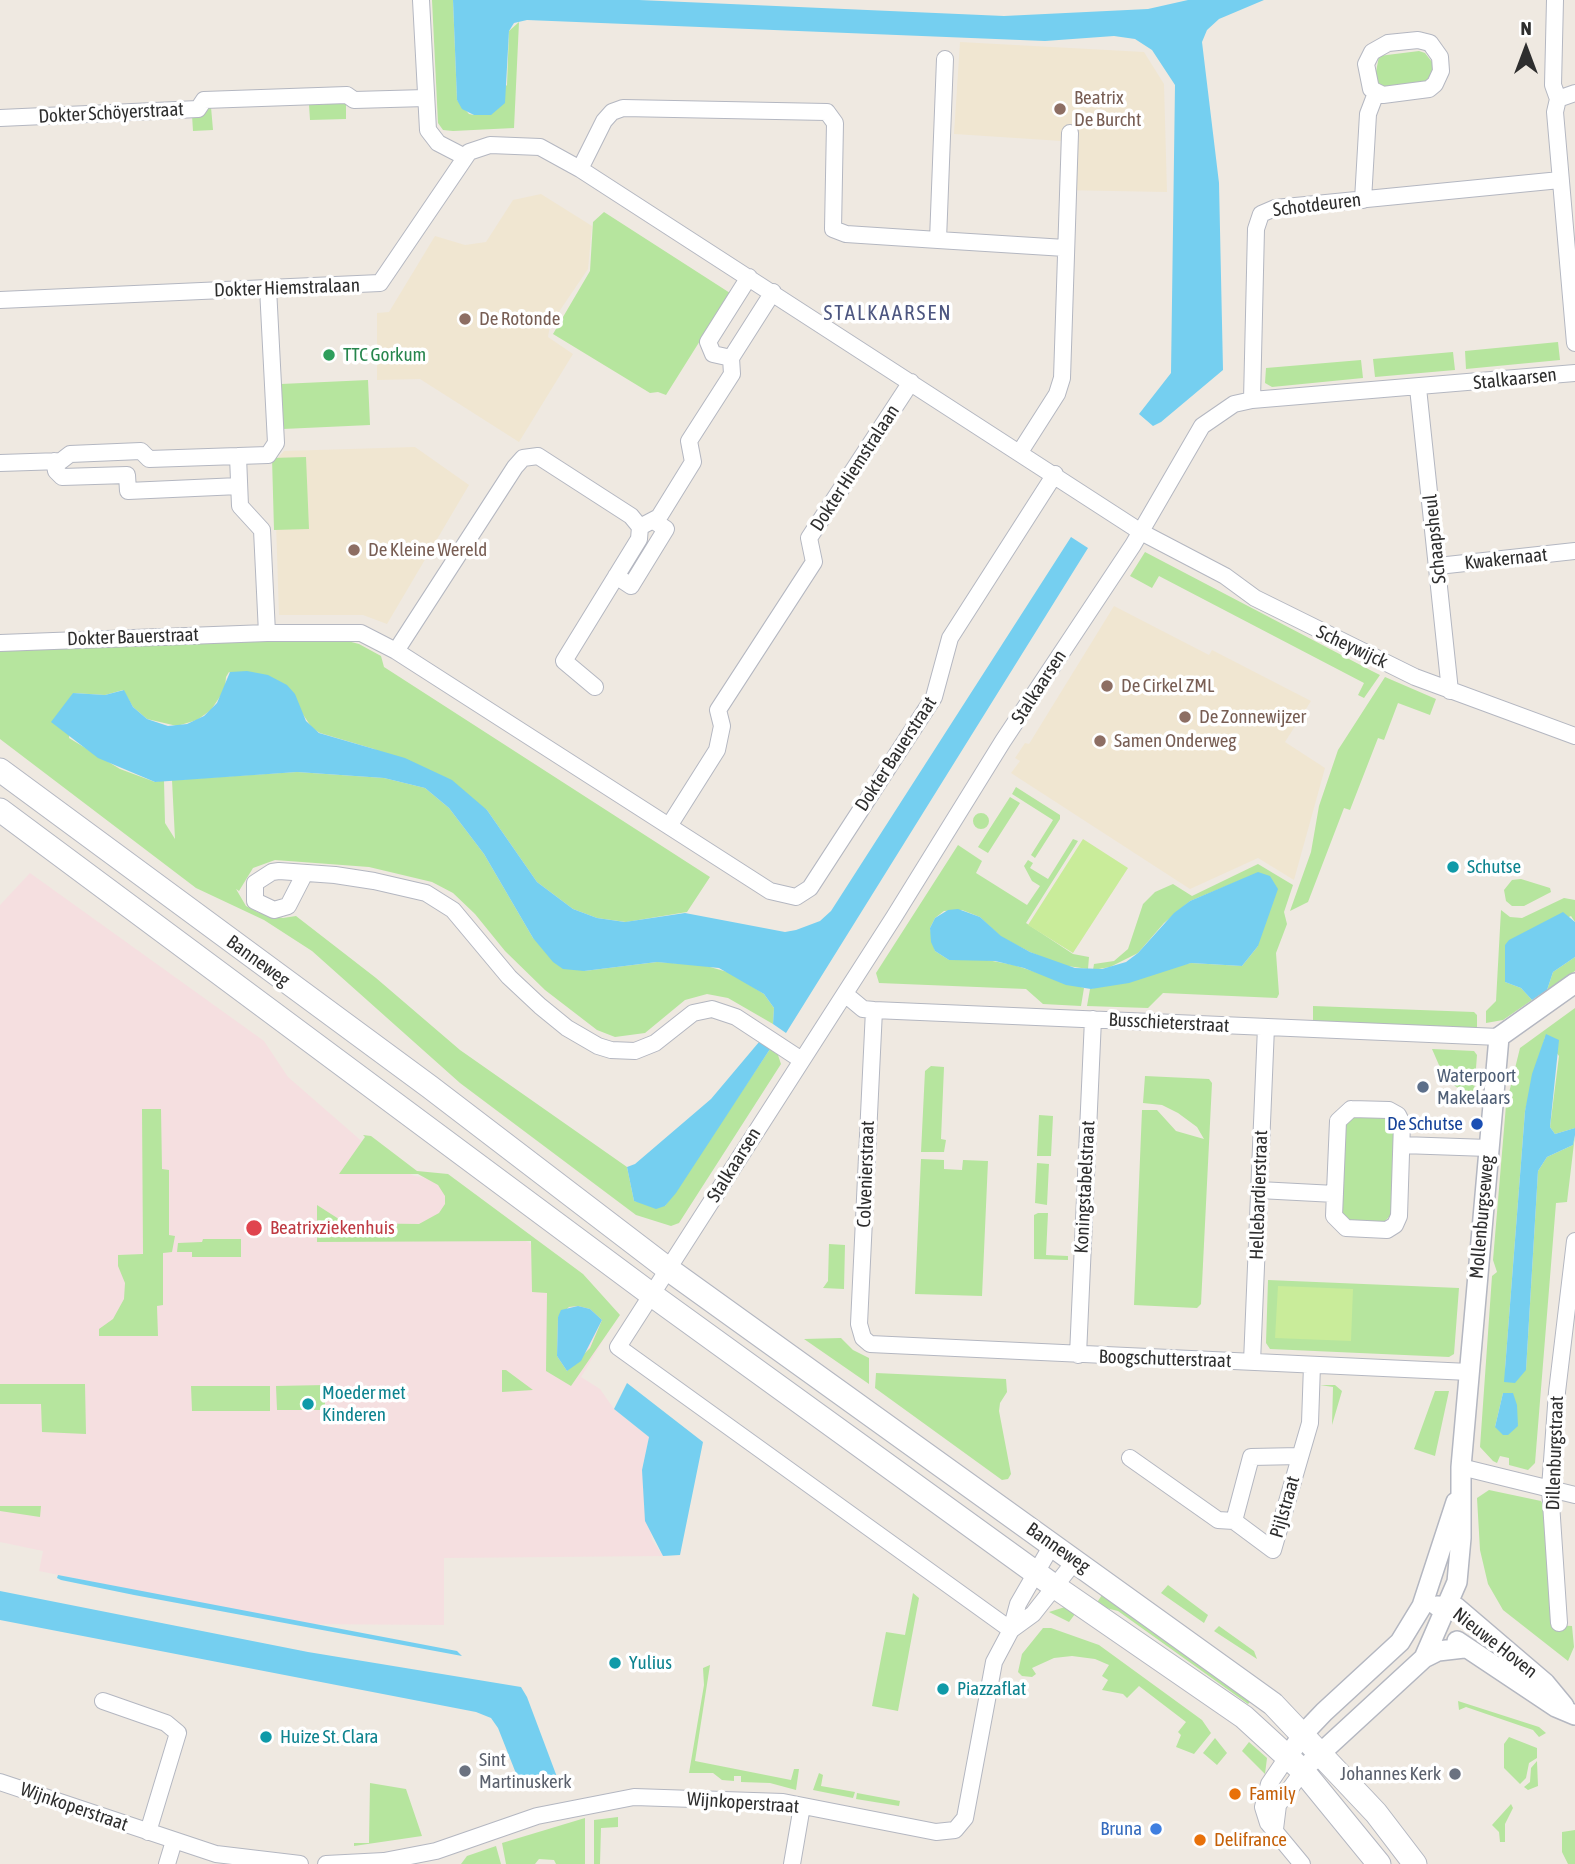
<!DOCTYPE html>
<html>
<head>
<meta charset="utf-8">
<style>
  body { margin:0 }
  #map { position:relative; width:1575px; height:1864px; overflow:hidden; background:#efe9e1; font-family:"Asap Condensed",sans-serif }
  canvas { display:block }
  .north { position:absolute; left:1491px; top:14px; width:70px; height:70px; -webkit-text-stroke:5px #fff; paint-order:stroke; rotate:0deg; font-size:19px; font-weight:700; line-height:28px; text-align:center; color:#2e2e2e }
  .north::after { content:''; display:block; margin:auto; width:24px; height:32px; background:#2e2e2e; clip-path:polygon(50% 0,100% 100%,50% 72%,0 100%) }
</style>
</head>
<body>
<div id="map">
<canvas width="1575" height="1864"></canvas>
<div class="north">N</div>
</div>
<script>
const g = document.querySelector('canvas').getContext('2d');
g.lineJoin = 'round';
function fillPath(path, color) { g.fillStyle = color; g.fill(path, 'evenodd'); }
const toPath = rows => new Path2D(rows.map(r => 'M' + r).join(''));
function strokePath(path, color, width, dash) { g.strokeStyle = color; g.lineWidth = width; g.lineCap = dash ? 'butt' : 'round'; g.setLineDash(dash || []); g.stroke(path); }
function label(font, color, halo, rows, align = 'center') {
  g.font = font + ' "Asap Condensed",sans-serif'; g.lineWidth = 7; g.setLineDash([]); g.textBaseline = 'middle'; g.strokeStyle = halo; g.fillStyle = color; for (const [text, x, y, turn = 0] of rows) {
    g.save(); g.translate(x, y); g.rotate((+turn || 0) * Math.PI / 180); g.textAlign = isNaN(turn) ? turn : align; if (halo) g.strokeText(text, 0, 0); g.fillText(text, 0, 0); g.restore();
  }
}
fillPath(toPath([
  [960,42,1144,52,1164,84,1167,192,1060,190,1062,141,954,134],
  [541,194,592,226,588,269,550,325,548,337,573,354,519,442,420,379,377,380,377,313,389,312,435,236,465,245,486,242,513,200],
  [415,447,469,485,387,624,363,615,279,615,274,462,284,451],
  [1114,606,1209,655,1212,650,1311,701,1285,742,1325,768,1294,880,1258,858,1190,889,1011,773,1020,761,1015,758,1025,743,1029,744]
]), '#f0e6d1');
fillPath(toPath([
  [30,873,264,1041,288,1077,373,1151,414,1176,437,1180,579,1277,616,1319,581,1377,600,1389,614,1409,649,1437,642,1470,652,1540,663,1556,444,1558,444,1625,300,1624,39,1571,43,1551,0,1542,0,905]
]), '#f5dfe0');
fillPath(toPath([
  [432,0,453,0,457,100,469,114,474,115,507,85,509,31,519,22,514,128,453,131,443,130,438,123],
  [1419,51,1425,53,1432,62,1432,73,1425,83,1384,89,1379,86,1375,77,1379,56],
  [346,103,346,119,310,120,309,105],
  [206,107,211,107,213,130,193,131,192,115],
  [604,212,730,293,666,395,658,392,650,393,553,334,590,271,593,222],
  [1558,342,1560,360,1466,369,1465,351],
  [1453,352,1455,370,1375,377,1373,359],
  [1361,360,1363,378,1272,387,1265,383,1266,368],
  [368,380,370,425,283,429,281,384],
  [306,457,309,529,274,530,272,458],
  [1145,552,1370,670,1380,675,1364,698,1358,695,1364,683,1159,576,1152,588,1130,576],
  [340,639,359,644,381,656,384,667,710,877,687,912,626,922,597,918,573,909,537,882,487,810,374,749,320,733,312,728,302,713,229,672,226,677,225,689,211,710,197,720,177,726,147,719,133,707,123,690,105,695,73,693,69,738,120,769,155,782,164,780,165,823,175,839,172,780,297,772,384,778,425,788,449,808,484,854,533,938,584,971,657,962,703,965,731,973,764,994,774,1008,773,1024,728,998,707,994,685,1000,645,1033,615,1037,597,1030,545,990,505,951,475,914,453,893,432,882,369,867,275,860,253,868,239,891,236,889,246,906,257,912,283,918,296,916,376,978,460,1050,627,1167,634,1201,665,1206,770,1049,778,1055,781,1064,679,1223,671,1226,636,1215,460,1083,312,951,264,920,196,888,0,739,0,650],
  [1385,677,1436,699,1430,715,1398,703,1384,740,1378,738,1350,810,1344,808,1308,902,1290,911,1311,852,1319,806,1338,750],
  [1016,787,1060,815,1060,819,1035,858,1031,855,1053,820,1012,794],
  [1010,797,1020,803,988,853,978,847],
  '973 821a8 8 0 1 1 16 0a8 8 0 1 1-16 0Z',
  [1073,839,1078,841,1026,923,1073,954,1089,957,1088,969,1061,965,1030,952,1001,937,980,917,962,910,944,911,935,918,930,928,935,951,949,960,987,960,1014,965,1084,988,1081,1006,1043,1004,1026,989,879,983,876,973,958,845,982,861,976,873,1027,905,1040,886,1032,881,1024,866,1028,860,1033,863,1030,868,1048,879],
  [1258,864,1293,885,1284,912,1287,924,1276,953,1279,994,1277,998,1163,993,1148,1008,1087,1006,1090,989,1172,967,1191,963,1242,966,1258,946,1258,873,1190,901,1164,923,1138,953,1110,967,1093,970,1094,964,1114,961,1128,949,1143,904,1155,892,1173,884,1192,896],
  [1521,879,1550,888,1551,892,1524,906,1512,906,1506,901,1504,890,1512,880],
  [1564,898,1575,900,1575,922,1571,916,1505,946,1505,982,1521,988,1532,1000,1503,1020,1486,1023,1486,1011,1496,1001,1501,910,1510,917,1522,918],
  [1575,957,1575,971,1547,990,1553,972],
  [1313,1006,1474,1012,1477,1015,1477,1029,1313,1021],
  [1575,1008,1575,1128,1555,1134,1550,1127,1559,1056,1545,1037,1525,1111,1505,1369,1526,1370,1538,1171,1547,1157,1573,1145,1575,1135,1567,1202,1556,1203,1535,1463,1528,1470,1509,1465,1509,1458,1500,1456,1497,1463,1493,1461,1480,1447,1492,1276,1497,1272,1493,1260,1506,1105,1520,1048],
  [1503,1393,1518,1426,1495,1427],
  [1432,1049,1474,1051,1477,1055,1474,1094,1461,1090,1449,1082,1453,1075,1451,1070,1442,1072],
  [931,1066,944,1067,941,1139,946,1140,944,1152,921,1152,925,1071],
  [1145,1076,1209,1079,1212,1083,1201,1304,1197,1308,1134,1305,1142,1110,1157,1110,1176,1131,1204,1139,1197,1127,1178,1113,1162,1105,1143,1103],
  [142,1109,161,1109,162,1169,169,1170,169,1235,175,1236,172,1252,163,1253,163,1305,157,1306,158,1336,99,1336,99,1329,113,1319,124,1299,125,1283,118,1266,118,1255,143,1254],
  [1039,1115,1053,1116,1051,1156,1037,1156],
  [1353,1117,1384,1117,1395,1126,1391,1215,1384,1222,1350,1222,1341,1213,1346,1123],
  [363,1135,371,1136,417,1171,448,1174,583,1274,620,1315,571,1386,546,1371,547,1293,532,1292,531,1241,317,1242,317,1205,345,1223,419,1224,439,1213,445,1204,445,1196,438,1185,418,1174,339,1174,365,1137],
  [578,1306,590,1309,602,1320,590,1348,567,1371,557,1356,558,1317,569,1307],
  [921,1159,944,1160,944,1169,962,1170,963,1160,988,1161,982,1296,915,1294],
  [1037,1163,1049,1164,1047,1205,1035,1203],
  [1038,1213,1048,1213,1046,1255,1068,1256,1068,1260,1034,1259,1034,1215],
  [203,1239,241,1239,241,1257,192,1257,192,1252,177,1252,178,1243,202,1242],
  [829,1244,845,1245,844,1289,823,1288,828,1281],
  [1268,1280,1459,1288,1454,1354,1449,1357,1270,1349,1266,1343],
  [841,1338,853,1350,869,1358,869,1384,804,1339],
  [502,1370,506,1370,533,1390,502,1392],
  [876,1373,1006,1379,1007,1392,1000,1403,999,1411,1011,1474,1008,1479,1002,1480,875,1388],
  [0,1384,85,1384,86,1434,42,1432,41,1404,0,1404],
  [325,1385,325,1410,277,1410,276,1386],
  [1320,1385,1335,1385,1342,1391,1332,1425,1333,1387],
  [191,1386,270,1386,270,1411,192,1411],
  [1435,1391,1449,1391,1435,1456,1414,1449],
  [1489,1490,1541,1501,1544,1506,1553,1625,1572,1626,1574,1647,1568,1661,1503,1610,1488,1584,1480,1550,1477,1498],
  [0,1506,41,1506,40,1517,0,1511],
  [1168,1585,1208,1615,1204,1623,1161,1593],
  [1104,1592,1253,1699,1248,1704,1118,1611,1098,1606,1096,1604],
  [913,1593,919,1598,898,1711,872,1706,886,1632,905,1635],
  [1065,1607,1075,1614,1069,1622,1049,1612],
  [1219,1626,1254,1651,1257,1659,1214,1631],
  [1043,1628,1051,1628,1099,1645,1202,1720,1211,1733,1194,1754,1176,1747,1181,1735,1178,1732,1186,1722,1139,1686,1127,1698,1123,1694,1102,1690,1108,1680,1102,1676,1109,1665,1095,1659,1072,1656,1054,1658,1032,1668,1036,1674,1032,1677,1022,1676,1018,1672,1022,1654],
  [710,1665,695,1761,791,1780,794,1769,799,1769,796,1790,770,1783,741,1782,741,1776,734,1776,734,1781,722,1780,713,1773,689,1773,704,1685,703,1668],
  [1458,1701,1539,1727,1546,1733,1539,1737,1533,1730,1466,1707,1459,1710],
  [1509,1737,1537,1748,1537,1758,1529,1763,1526,1778,1520,1784,1504,1768,1504,1744],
  [1215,1738,1227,1753,1217,1765,1203,1753],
  [1249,1742,1267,1758,1265,1774,1242,1751],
  [1537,1761,1538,1786,1528,1790,1524,1787,1530,1782,1531,1768],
  [819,1773,823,1775,821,1786,855,1792,853,1798,813,1790],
  [370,1783,406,1789,422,1836,354,1846,354,1843,369,1843],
  [857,1793,900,1801,899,1806,856,1799],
  [1511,1804,1513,1808,1505,1824,1505,1842,1500,1842,1499,1832,1492,1825],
  [618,1817,618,1827,601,1828,600,1864,594,1864,594,1820],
  [585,1818,585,1864,556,1864,554,1860,539,1859,535,1864,506,1864,502,1843],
  [1575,1830,1575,1864,1568,1864,1562,1852,1562,1832],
  [496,1846,501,1864,461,1864,467,1856]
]), '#b6e59e');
fillPath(toPath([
  [1083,839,1128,868,1073,953,1028,925],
  [1278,1286,1353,1289,1351,1341,1275,1338]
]), '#c9ec9a');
fillPath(toPath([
  [453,0,639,0,1004,16,1148,9,1188,0,1264,0,1219,19,1207,30,1202,42,1219,183,1223,370,1161,422,1153,426,1139,414,1171,373,1175,85,1152,50,1135,39,1114,36,1045,41,527,20,514,23,509,31,505,103,491,115,474,115,462,109,457,100],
  [1071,537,1088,548,786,1033,773,1024,774,1008,764,994,719,968,657,962,584,971,563,969,553,962,533,938,484,854,449,808,425,788,384,778,297,772,155,782,98,758,51,722,73,693,105,695,124,690,133,707,147,719,168,726,187,724,204,716,217,703,230,672,247,671,268,675,287,685,295,694,306,721,319,733,405,758,452,780,487,810,537,882,573,909,597,918,625,922,685,913,785,932,796,930,820,921,831,911],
  [1258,872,1270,876,1278,889,1258,946,1242,966,1191,963,1129,983,1091,989,1066,985,1024,968,995,961,949,960,935,951,931,942,930,928,935,918,948,910,958,909,980,917,1001,936,1030,952,1075,968,1102,969,1126,962,1138,953,1174,913,1190,901],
  [1563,912,1575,922,1575,957,1553,972,1547,990,1532,1000,1521,988,1505,982,1505,945,1509,940],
  [1546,1034,1559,1040,1550,1127,1555,1134,1575,1128,1575,1135,1573,1145,1547,1157,1538,1171,1526,1370,1515,1383,1504,1382,1505,1369,1525,1111,1532,1074],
  [759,1042,770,1049,676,1193,665,1206,656,1209,634,1201,627,1167,635,1164,711,1099],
  [578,1306,590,1309,602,1320,581,1361,567,1371,557,1356,558,1317,561,1310],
  [627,1383,703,1442,680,1555,663,1556,645,1521,642,1470,649,1437,614,1409],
  [1503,1393,1513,1393,1517,1405,1518,1426,1508,1435,1503,1435,1495,1427],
  [58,1575,457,1651,462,1656,134,1595,61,1580,57,1578],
  [0,1591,308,1652,521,1687,527,1697,557,1777,553,1783,535,1787,519,1781,498,1728,491,1718,476,1712,0,1620]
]), '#75cff0');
const minor = toPath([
  [421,0,428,130,438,143,465,157],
  [1555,0,1553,85,1558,99,1555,112,1575,343],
  [1418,40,1430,43,1440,57,1441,71,1435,84,1429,89,1383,95,1371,89,1366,64,1372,52,1388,43,1418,40],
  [945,59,938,240,1065,248],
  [1558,99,1575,93],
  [0,118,198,109,204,100,347,95,354,100,426,98],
  [580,169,604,121,612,112,623,108,827,112,835,123,833,229,846,234,938,240],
  [1363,200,1368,114,1376,93],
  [0,300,380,283,469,152,490,145,540,147,580,169,1141,532,1225,576,1255,598,1415,677,1575,736],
  [731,358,713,354,708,342,749,277],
  [1418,388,1450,691],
  [1252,400,1256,229,1261,214,1275,208,1560,180],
  [1020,452,1057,394,1062,378,1070,133],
  [238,456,240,506,262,530,267,633],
  [54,461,56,471,62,477,127,475,128,491,239,486],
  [0,463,61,461,70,454,141,451,149,459,268,455,276,443,268,288],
  [640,527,659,517,693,462,689,441,732,374,731,358,773,292],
  [1438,566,1575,551],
  [616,576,631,586,666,529,654,521],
  [0,643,267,633,361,633,396,651,770,891,796,897,810,888,934,697,950,638,1055,474],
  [396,651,515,467,523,458,538,456,631,516,640,527,639,539,564,661,595,687],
  [669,826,717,750,722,726,718,710,814,562,809,538,911,382],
  [305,873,288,906,274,910,255,901,255,883,272,872,279,871,335,875,374,881,426,893,453,910,509,977,540,1006,567,1028,598,1046,611,1050,635,1051,655,1043,693,1013,712,1009,736,1017,800,1059],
  [845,994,863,1009,874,1010,1499,1037],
  [874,1010,859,1324,863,1338,870,1344,1469,1372],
  [1351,1109,1389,1110,1398,1115,1402,1123,1399,1216,1395,1225,1387,1230,1346,1228,1334,1216,1338,1121,1351,1109],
  [1402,1145,1488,1148],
  [1259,1190,1335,1194],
  [1078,1355,1093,1019],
  [1252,1362,1266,1027],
  [1130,1458,1218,1520,1234,1521,1273,1550,1310,1423,1312,1365],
  [1461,1467,1575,1495],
  [1234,1521,1251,1457,1300,1456],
  [1559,1623,1550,1488,1557,1392,1575,1241],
  [1011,1630,618,1347,894,917,1003,741,1133,545,1202,426,1234,404,1252,400,1575,373],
  [1011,1630,1033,1614,1075,1561],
  [103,1701,166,1723,178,1733,148,1832],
  [1288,1756,1269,1784,1263,1807,1268,1823,1302,1864],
  [0,1782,216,1854,300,1864],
  [1275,1829,1278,1805,1303,1771],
  [167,1864,174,1841],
  [326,1864,384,1861,436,1851,537,1816,634,1797,783,1802,936,1832,955,1830,965,1818,994,1662,1011,1630,1018,1604,1052,1545],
  [792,1864,802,1806]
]);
const tertiary = toPath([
  [1437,1606,1456,1607,1545,1683,1564,1706],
  [1457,1641,1556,1707,1575,1715],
  [1424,1658,1457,1582,1461,1538,1461,1467,1499,1037,1575,983],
  [1288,1756,1304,1733,1324,1712,1400,1642,1422,1606,1456,1502],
  [1311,1762,1424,1658,1438,1651,1464,1648]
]);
const secondary = toPath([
  [0,770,430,1087,668,1269,1273,1704,1376,1813,1415,1864],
  [0,810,652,1295,1054,1586,1244,1717,1303,1771,1379,1864]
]);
strokePath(minor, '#b4b7c1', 18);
strokePath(tertiary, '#b4b7c1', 22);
strokePath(secondary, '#b4b7c1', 25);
strokePath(minor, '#fff', 16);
strokePath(tertiary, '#fff', 19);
strokePath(secondary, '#fff', 23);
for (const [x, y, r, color] of [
  [1060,109,7,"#8d6e63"],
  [465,319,7,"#8d6e63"],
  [329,355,7,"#2e9e5b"],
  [354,550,7,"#8d6e63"],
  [1107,686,7,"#8d6e63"],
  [1185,717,7,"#8d6e63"],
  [1100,741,7,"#8d6e63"],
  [1453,867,7,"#0f9aa8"],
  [1423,1087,7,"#5c6f8a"],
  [1477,1124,7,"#1a4fb4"],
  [254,1228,9,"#e0444e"],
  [308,1404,7,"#0f9aa8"],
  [615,1663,7,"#0f9aa8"],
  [943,1689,7,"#0f9aa8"],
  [266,1737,7,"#0f9aa8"],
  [465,1771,7,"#6b7280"],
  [1455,1774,7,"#6b7280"],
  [1235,1794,7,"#e8710a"],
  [1156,1829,7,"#3f7fe0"],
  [1200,1840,7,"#e8710a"]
]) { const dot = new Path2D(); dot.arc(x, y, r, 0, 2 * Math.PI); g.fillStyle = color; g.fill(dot); strokePath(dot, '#fff', 2.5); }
label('19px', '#785e54', '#fff', [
  ["Beatrix",1074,98],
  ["De Burcht",1074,120],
  ["De Rotonde",479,319],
  ["De Kleine Wereld",368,550],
  ["De Cirkel ZML",1121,686],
  ["De Zonnewijzer",1199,717],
  ["Samen Onderweg",1114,741]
], 'left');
label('19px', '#2e2e2e', '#fff', [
  ["Dokter Schöyerstraat",111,113,-3],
  ["Schotdeuren",1317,205,-7],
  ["Dokter Hiemstralaan",287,288,-2],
  ["Stalkaarsen",1515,379,-6],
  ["Dokter Hiemstralaan",855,468,-57],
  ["Schaapsheul",1435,539,-96],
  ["Kwakernaat",1506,559,-6],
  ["Dokter Bauerstraat",133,637,-2],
  ["Scheywijck",1352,647,25],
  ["Stalkaarsen",1039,687,-57],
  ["Dokter Bauerstraat",896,754,-57],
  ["Banneweg",258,961,36],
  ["Busschieterstraat",1169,1023,3],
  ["Stalkaarsen",734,1165,-58],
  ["Colvenierstraat",866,1174,-88],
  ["Koningstabelstraat",1085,1187,-87],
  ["Hellebardierstraat",1259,1195,-88],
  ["Mollenburgseweg",1482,1217,-85],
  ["Boogschutterstraat",1165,1359,2],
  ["Dillenburgstraat",1555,1453,-88],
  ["Pijlstraat",1285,1507,-74],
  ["Banneweg",1058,1548,35],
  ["Nieuwe Hoven",1495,1643,38],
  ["Wijnkoperstraat",743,1803,4],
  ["Wijnkoperstraat",74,1807,19]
]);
label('19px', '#27864d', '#fff', [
  ["TTC Gorkum",343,355]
], 'left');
label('19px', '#0d838f', '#fff', [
  ["Schutse",1467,867],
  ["Moeder met",322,1393],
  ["Kinderen",322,1415],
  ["Yulius",629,1663],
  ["Piazzaflat",957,1689],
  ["Huize St. Clara",280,1737]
], 'left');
label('19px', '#4e5e75', '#fff', [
  ["Waterpoort",1437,1076],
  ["Makelaars",1437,1098]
], 'left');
label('19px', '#164399', '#fff', [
  ["De Schutse",1463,1124]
], 'right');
label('19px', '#be3a42', '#fff', [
  ["Beatrixziekenhuis",270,1228]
], 'left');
label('19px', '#5b616d', '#fff', [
  ["Sint",479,1760],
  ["Martinuskerk",479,1782],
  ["Johannes Kerk",1441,1774,"right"]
], 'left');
label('19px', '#c56008', '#fff', [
  ["Family",1249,1794],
  ["Delifrance",1214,1840]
], 'left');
label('19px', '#366cbe', '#fff', [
  ["Bruna",1142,1829]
], 'right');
g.letterSpacing = '2px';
label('21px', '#4d5680', '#fff', [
  ["STALKAARSEN",888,313]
]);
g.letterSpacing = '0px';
</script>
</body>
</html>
